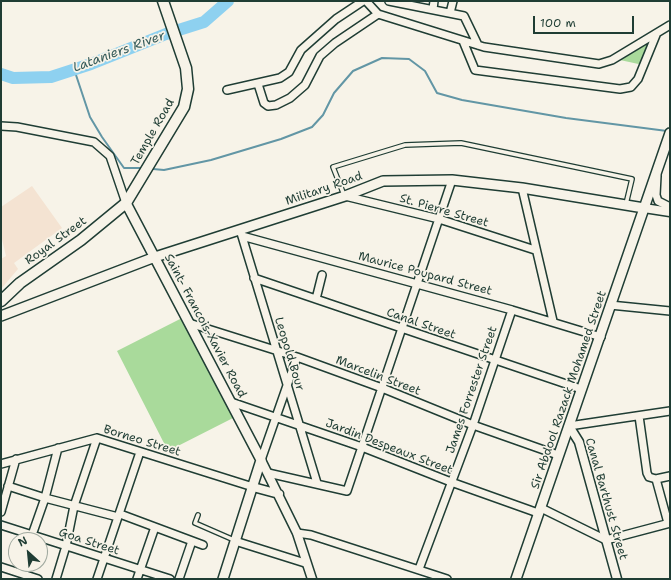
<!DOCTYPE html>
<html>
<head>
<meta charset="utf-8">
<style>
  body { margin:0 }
  #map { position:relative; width:671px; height:580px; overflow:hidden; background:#f7f3e8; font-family:"Shantell Sans",sans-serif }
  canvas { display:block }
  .frame { position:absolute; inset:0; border:2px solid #1f3d34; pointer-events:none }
  .north { position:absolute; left:8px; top:532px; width:40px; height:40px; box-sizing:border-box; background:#f7f3e8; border:1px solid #a1aaa0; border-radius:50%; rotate:333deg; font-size:11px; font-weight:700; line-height:16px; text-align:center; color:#1f3d34 }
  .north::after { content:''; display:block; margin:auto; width:14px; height:18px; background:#1f3d34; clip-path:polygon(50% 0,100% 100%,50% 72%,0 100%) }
  .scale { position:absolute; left:533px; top:16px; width:101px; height:18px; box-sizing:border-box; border:2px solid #1f3d34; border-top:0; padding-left:5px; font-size:12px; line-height:14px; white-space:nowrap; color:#1f3d34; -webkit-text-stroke:3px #f7f3e8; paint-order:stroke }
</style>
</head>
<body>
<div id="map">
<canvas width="671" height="580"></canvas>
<div class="frame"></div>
<div class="north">N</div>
<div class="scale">100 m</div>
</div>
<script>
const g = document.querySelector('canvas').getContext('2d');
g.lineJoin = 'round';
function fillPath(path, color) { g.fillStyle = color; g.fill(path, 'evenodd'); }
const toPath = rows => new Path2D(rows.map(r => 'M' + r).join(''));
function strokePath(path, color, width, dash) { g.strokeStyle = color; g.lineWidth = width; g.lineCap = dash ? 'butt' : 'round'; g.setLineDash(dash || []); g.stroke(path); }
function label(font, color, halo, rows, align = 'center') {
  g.font = font + ' "Shantell Sans",sans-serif'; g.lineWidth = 3.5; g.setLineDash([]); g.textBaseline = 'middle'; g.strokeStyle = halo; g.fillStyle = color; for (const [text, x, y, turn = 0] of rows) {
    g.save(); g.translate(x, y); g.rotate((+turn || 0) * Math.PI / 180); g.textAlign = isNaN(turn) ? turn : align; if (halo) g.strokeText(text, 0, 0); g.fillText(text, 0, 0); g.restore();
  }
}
fillPath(toPath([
  [32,186,62,228,14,263,18,269,1,289,1,259,6,256,1,235,1,207]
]), '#f4e3d2');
fillPath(toPath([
  [646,43,649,43,643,65,620,60],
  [182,318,233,418,168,451,117,351]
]), '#a9da9b');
strokePath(toPath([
  [74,69,90,117,102,137,124,168,140,168],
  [153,169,164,170,211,160,281,139,312,127,323,115,334,93,353,71,382,58,409,59,425,71,437,93,462,100,566,118,667,131]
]), '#6296a5', 2);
strokePath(toPath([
  [1,74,13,78,51,77,91,64,166,34,204,22,228,1]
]), '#8ed1f0', 12);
const service = toPath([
  [344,195,333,167,405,145,461,143,632,179,626,204],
  [198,515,195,523,234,540]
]);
const minor = toPath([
  [366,1,378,14,484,47,599,64,612,60,670,25],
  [389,1,464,16,478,45],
  [433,9,434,1],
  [450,13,453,1],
  [463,41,475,70,620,89,631,87,638,79,656,35],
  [258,84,264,103,268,106,276,105,290,98,305,85,320,56,335,43,378,14],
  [227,90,280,78,289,72,301,50,336,19,363,1],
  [1,126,17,127,94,142,110,156,126,203],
  [657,176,656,195,658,201,670,207],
  [522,188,553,321],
  [345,196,439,219,535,250],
  [241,233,317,483],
  [242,236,512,310,601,337],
  [254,278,581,389],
  [316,299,322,275],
  [610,305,670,311],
  [189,323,297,357,382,388,473,425,558,455],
  [231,402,362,447,451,482,538,513],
  [639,416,647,473,649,477,656,479,668,523],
  [569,426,670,411],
  [261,460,297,357],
  [1,464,97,438,253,487],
  [268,473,347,491,452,180],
  [656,479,670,476],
  [8,486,45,498,118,517],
  [541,508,606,540,670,523],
  [1,512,16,459],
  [120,514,203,545],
  [1,525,170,579],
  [297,533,311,535,447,579],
  [32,535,45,498,58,448],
  [235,541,305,563],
  [1,567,38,579],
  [419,569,473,425,512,310],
  [56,579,66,546,74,506,97,438],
  [97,579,140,452],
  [137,579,155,527],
  [179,579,192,541]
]);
const tertiary = toPath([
  [644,208,670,212],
  [569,426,579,442,617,579],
  [261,460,297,533,312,579],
  [253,487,279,494]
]);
const secondary = toPath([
  [126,203,261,460,223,579],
  [1,316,155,257,345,196,383,181,452,180,522,188,644,208],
  [516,579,670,133]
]);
const primary = toPath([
  [1,301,20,283,81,240,126,203,184,107,188,89,186,68,163,1]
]);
strokePath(service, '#1f3d34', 6);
strokePath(minor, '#1f3d34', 10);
strokePath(tertiary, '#1f3d34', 11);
strokePath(secondary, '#1f3d34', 12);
strokePath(primary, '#1f3d34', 13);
strokePath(service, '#f7f3e8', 3.5);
strokePath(minor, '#f7f3e8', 7);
strokePath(tertiary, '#f7f3e8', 8);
strokePath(secondary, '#f7f3e8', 9);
strokePath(primary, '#f7f3e8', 10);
label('12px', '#1f3d34', '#f7f3e8', [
  ["Temple Road",153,132,-60],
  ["Military Road",324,189,-19],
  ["St. Pierre Street",444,211,16],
  ["Royal Street",56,241,-36],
  ["Maurice Poupard Street",425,274,15],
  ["Canal Street",421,324,19],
  ["Saint- Francois-Xavier Road",205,326,62],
  ["Leopold Bour",289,354,73],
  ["Marcelin Street",378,376,21],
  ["James Forrester Street",472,390,-71],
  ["Sir Abdool Razack Mohamed Street",569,390,-71],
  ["Borneo Street",142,441,17],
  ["Jardin Despeaux Street",389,447,21],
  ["Canal Barthust Street",606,499,74],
  ["Goa Street",89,542,18]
]);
label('italic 13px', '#355b5a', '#f7f3e8', [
  ["Lataniers River",119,52,-20]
]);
</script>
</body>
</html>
